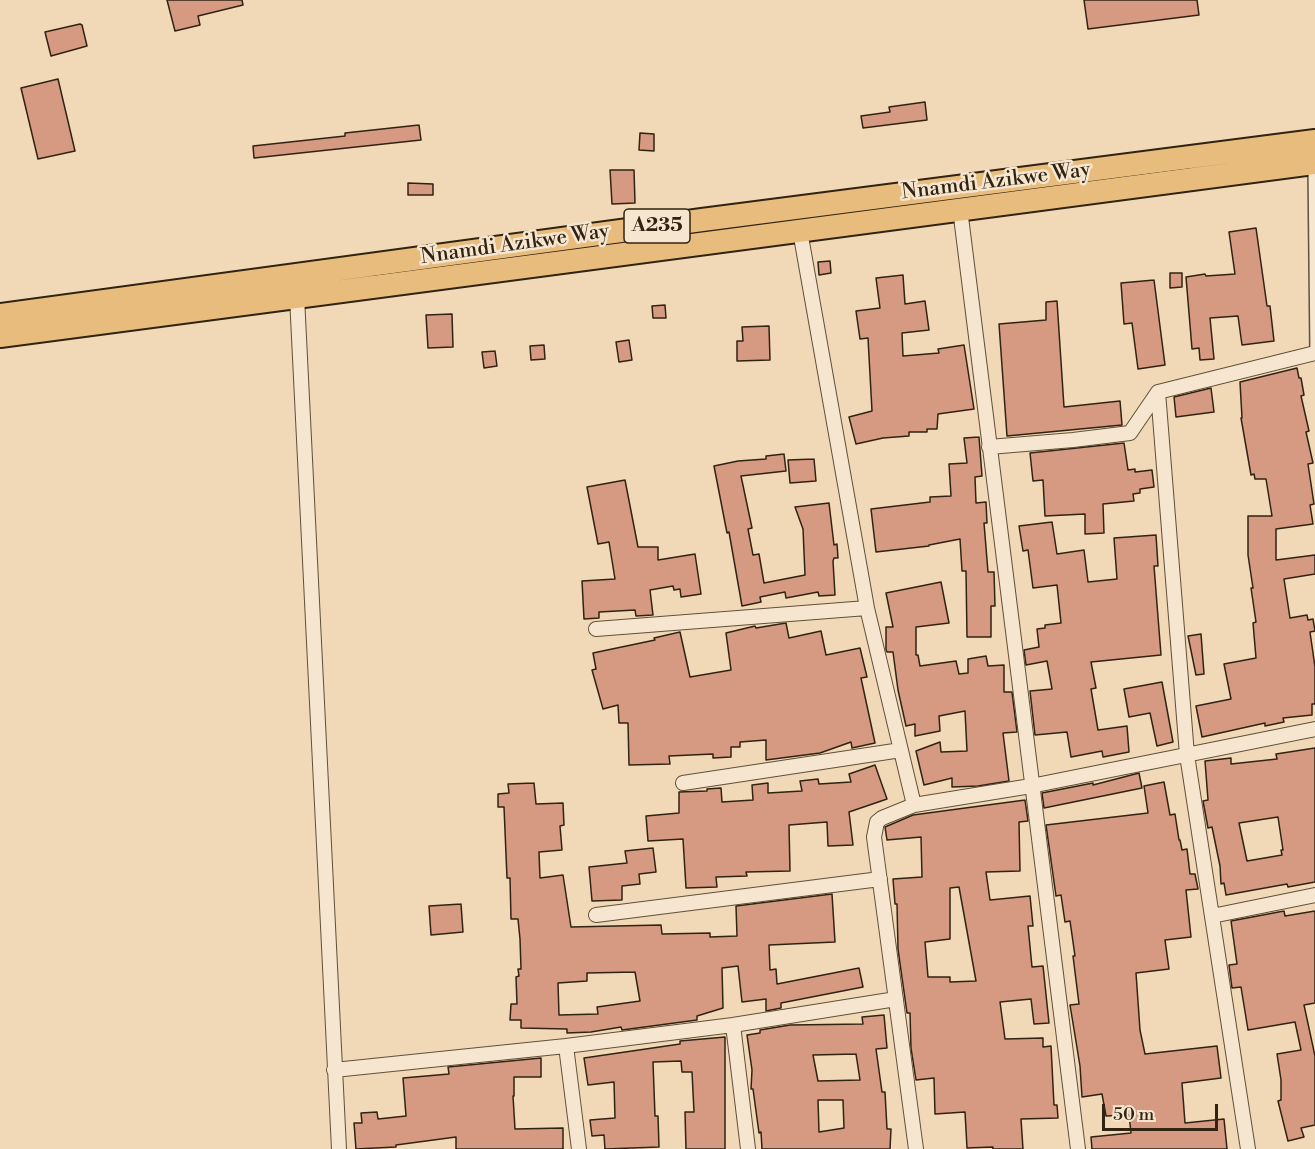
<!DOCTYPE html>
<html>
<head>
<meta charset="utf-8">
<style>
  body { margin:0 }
  #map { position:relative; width:1315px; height:1149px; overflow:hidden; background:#f1d9b7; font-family:"Libre Bodoni",serif }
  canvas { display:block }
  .scale { position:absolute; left:1102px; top:1104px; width:116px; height:27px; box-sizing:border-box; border:3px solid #302311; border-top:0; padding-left:8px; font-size:18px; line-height:21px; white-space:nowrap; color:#302311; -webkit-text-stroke:4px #f6e6d0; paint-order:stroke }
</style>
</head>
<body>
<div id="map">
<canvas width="1315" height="1149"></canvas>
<div class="scale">50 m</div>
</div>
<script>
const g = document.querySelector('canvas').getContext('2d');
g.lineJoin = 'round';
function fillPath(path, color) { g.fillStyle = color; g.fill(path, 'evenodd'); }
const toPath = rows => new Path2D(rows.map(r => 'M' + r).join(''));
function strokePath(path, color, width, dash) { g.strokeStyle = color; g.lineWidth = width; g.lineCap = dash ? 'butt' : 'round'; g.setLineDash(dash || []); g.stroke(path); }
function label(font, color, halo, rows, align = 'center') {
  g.font = font + ' "Libre Bodoni",serif'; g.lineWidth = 5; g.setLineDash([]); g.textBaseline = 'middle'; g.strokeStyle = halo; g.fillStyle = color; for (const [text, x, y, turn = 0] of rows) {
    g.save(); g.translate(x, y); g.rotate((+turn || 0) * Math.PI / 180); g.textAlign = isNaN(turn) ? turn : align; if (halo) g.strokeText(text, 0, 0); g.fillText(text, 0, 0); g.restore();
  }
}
const building = toPath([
  [167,0,242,0,243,5,198,16,200,25,175,31,167,0],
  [1084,0,1197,0,1199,15,1088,29,1084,0],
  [80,24,82,25,87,46,51,56,45,32,80,24],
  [58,79,75,151,38,159,21,88,58,79],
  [925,102,927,120,863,128,861,116,890,112,889,107,925,102],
  [419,125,421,140,254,158,253,146,345,136,345,133,419,125],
  [640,133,654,134,654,151,639,150,640,133],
  [610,170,634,170,635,203,612,204,610,170],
  [408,183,433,184,433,195,408,195,408,183],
  [1256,228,1267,306,1270,306,1274,341,1242,345,1238,316,1210,318,1214,359,1200,360,1199,348,1192,349,1186,277,1205,274,1206,276,1235,274,1229,232,1256,228],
  [830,261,831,273,819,275,818,262,830,261],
  [1170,273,1182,273,1182,287,1170,288,1170,273],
  [903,275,905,304,925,301,929,330,902,333,903,356,939,353,938,349,964,345,974,409,938,414,937,429,927,429,927,432,909,432,909,436,883,438,856,444,849,417,872,411,868,338,860,339,856,311,880,308,876,278,903,275],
  [1154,280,1165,365,1138,369,1132,323,1124,324,1121,283,1154,280],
  [1057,301,1064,407,1120,401,1122,425,1007,436,999,324,1046,320,1046,302,1057,301],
  [665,305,666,318,653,318,652,306,665,305],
  [452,314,453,347,428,348,426,315,452,314],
  [769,326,770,360,737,361,737,341,743,341,742,327,769,326],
  [629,340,632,360,619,362,616,342,629,340],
  [544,345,545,359,531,360,530,346,544,345],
  [495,351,497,366,484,368,482,352,495,351],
  [1297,368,1299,378,1301,378,1304,395,1301,396,1309,431,1306,432,1313,463,1308,464,1314,504,1310,505,1313,524,1276,529,1276,560,1315,555,1315,574,1284,579,1290,618,1307,615,1308,620,1313,619,1315,631,1310,632,1315,667,1315,704,1312,704,1312,715,1283,718,1284,722,1265,726,1265,723,1202,737,1196,706,1231,699,1224,664,1256,658,1253,623,1256,622,1251,588,1253,588,1248,555,1248,516,1272,516,1266,479,1255,479,1254,474,1251,475,1241,418,1242,418,1240,382,1297,368],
  [1211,388,1214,412,1176,417,1174,397,1211,388],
  [979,437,982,476,975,477,976,503,986,502,987,523,984,523,988,572,994,572,995,606,991,606,991,637,967,637,966,571,962,571,960,539,929,545,929,546,876,552,871,509,930,502,930,497,951,496,949,464,967,463,964,438,979,437],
  [1124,443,1128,470,1135,469,1135,472,1152,470,1154,487,1140,489,1140,493,1133,494,1134,501,1103,504,1104,533,1085,534,1085,514,1045,516,1043,480,1033,481,1030,453,1124,443],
  [784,454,786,471,741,476,752,528,748,529,753,555,759,554,764,583,805,575,803,529,795,507,829,503,834,545,837,544,838,558,834,558,833,561,835,595,819,596,818,592,786,598,785,592,760,597,761,602,742,606,729,532,727,533,714,466,738,461,766,459,766,456,784,454],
  [814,459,816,481,790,483,788,460,814,459],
  [625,480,638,547,658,547,658,560,695,554,701,594,681,597,680,589,674,590,673,586,650,590,653,615,636,616,635,610,599,612,599,618,584,619,582,581,615,579,609,542,598,544,587,487,625,480],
  [1052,522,1057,554,1084,550,1088,582,1117,579,1114,538,1156,535,1158,566,1154,566,1161,655,1091,662,1096,688,1091,689,1098,730,1127,726,1129,752,1103,757,1102,751,1071,757,1067,732,1035,735,1030,691,1052,689,1047,661,1026,665,1024,650,1039,647,1037,629,1045,628,1045,625,1061,623,1057,585,1033,588,1028,550,1023,551,1019,526,1052,522],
  [941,582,949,623,916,627,916,655,918,655,920,666,956,661,959,674,968,673,968,659,986,656,988,666,1004,665,1004,692,1012,692,1017,732,1003,733,1009,781,978,786,952,787,952,778,924,785,916,751,940,742,941,752,967,751,965,711,939,716,940,731,915,736,915,724,906,726,898,690,893,652,887,652,886,650,886,627,893,627,886,593,941,582],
  [786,623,789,638,821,631,826,655,860,648,867,677,861,678,875,743,852,748,851,742,820,753,766,760,766,740,740,742,740,747,731,747,731,757,713,758,713,754,669,756,670,764,629,765,628,723,619,723,618,705,603,709,592,670,596,669,593,653,655,640,654,638,680,632,690,677,731,670,726,633,755,626,756,628,786,623],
  [1201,634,1204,674,1196,675,1188,636,1201,634],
  [1162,682,1173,742,1157,746,1150,713,1129,717,1124,689,1162,682],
  [1315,748,1315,882,1288,887,1287,884,1226,895,1224,883,1221,884,1220,866,1212,827,1208,828,1203,801,1208,800,1205,761,1231,758,1231,764,1277,759,1276,754,1315,748],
  [1278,817,1283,850,1281,850,1282,855,1247,861,1239,823,1278,817],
  [875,765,887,799,849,812,853,845,828,846,827,822,789,825,790,871,746,872,747,876,716,877,717,887,686,888,683,839,648,841,646,816,679,813,679,792,707,791,707,789,721,788,722,802,753,800,752,785,768,783,768,793,802,791,800,781,818,779,819,784,851,782,849,774,875,765],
  [1139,773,1142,788,1044,808,1042,793,1093,783,1093,785,1139,773],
  [1164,782,1170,815,1175,814,1179,840,1180,840,1182,850,1187,849,1190,874,1195,874,1198,889,1186,890,1191,937,1165,940,1169,969,1136,973,1140,1030,1145,1054,1217,1046,1221,1078,1182,1083,1185,1123,1224,1119,1227,1149,1092,1149,1091,1137,1131,1133,1129,1115,1106,1116,1102,1094,1082,1097,1080,1066,1070,1005,1079,1004,1073,956,1075,956,1070,921,1065,922,1061,895,1056,896,1046,825,1148,813,1144,786,1164,782],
  [534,783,536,804,563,803,564,825,560,826,562,850,539,852,540,878,563,875,571,927,661,925,662,934,710,933,710,937,737,936,736,906,832,894,835,942,769,945,770,970,776,969,777,984,859,968,863,987,781,1003,781,1008,766,1011,766,999,742,1002,738,966,722,968,723,1008,697,1016,697,1020,622,1030,621,1027,591,1032,567,1033,567,1029,521,1028,521,1020,510,1020,511,1004,517,1004,516,977,519,976,518,969,521,969,520,939,518,919,511,919,510,878,507,878,504,807,498,807,498,794,509,793,508,784,534,783],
  [635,972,640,1001,597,1007,598,1014,559,1015,558,983,587,981,587,973,635,972],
  [1025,800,1028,821,1019,822,1020,871,986,872,990,900,1030,896,1033,926,1028,926,1032,967,1043,966,1049,1023,1034,1024,1031,999,1000,1002,1005,1039,1043,1038,1043,1047,1051,1046,1054,1105,1057,1105,1058,1118,1021,1119,1023,1149,993,1149,993,1147,967,1148,965,1112,935,1114,934,1078,916,1080,911,1048,910,1013,907,1013,898,949,897,904,895,904,893,879,922,877,921,837,887,840,885,827,913,815,1025,800],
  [959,887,976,981,950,982,950,977,928,977,925,942,950,939,950,888,959,887],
  [653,848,656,872,639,874,640,884,622,886,622,900,592,901,589,867,627,863,625,851,653,848],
  [461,904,463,932,431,935,429,906,461,904],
  [1284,911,1285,916,1315,911,1315,1003,1304,1005,1315,1056,1315,1125,1301,1128,1304,1137,1288,1141,1278,1101,1281,1100,1281,1080,1277,1054,1301,1050,1295,1022,1248,1030,1241,987,1232,988,1229,965,1237,964,1231,921,1284,911],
  [884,1015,887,1048,876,1049,882,1092,885,1092,887,1129,891,1129,890,1149,762,1149,761,1132,759,1133,753,1089,751,1089,752,1070,747,1035,760,1033,760,1030,790,1025,863,1024,862,1017,884,1015],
  [856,1054,860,1080,818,1081,813,1055,856,1054],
  [818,1100,843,1100,844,1128,819,1132,818,1100],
  [725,1037,725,1149,686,1149,685,1112,694,1112,692,1072,682,1072,681,1061,653,1062,655,1116,658,1116,659,1147,605,1149,604,1135,592,1136,590,1120,615,1118,614,1082,588,1085,584,1058,680,1044,680,1041,725,1037],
  [541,1058,541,1077,514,1077,514,1096,513,1096,515,1129,563,1128,563,1149,456,1149,456,1137,396,1145,396,1147,356,1149,354,1123,362,1123,361,1113,377,1112,378,1119,406,1116,403,1078,449,1074,448,1067,541,1058]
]);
fillPath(building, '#d69982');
strokePath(building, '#302311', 1.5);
const service = toPath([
  [1312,166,1314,353]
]);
const minor = toPath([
  [960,209,1078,1149],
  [800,231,867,608,914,805],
  [297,297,339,1149],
  [1158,392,1187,755,1248,1149],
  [989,447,1073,440,1130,433,1158,392,1315,353],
  [596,629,867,608],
  [683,783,901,750],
  [596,915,880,879],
  [1212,916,1315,895],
  [733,1025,748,1149],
  [566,1046,579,1149],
  [334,1070,566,1046,733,1025,896,999],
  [916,1149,874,837,877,822,882,818,914,805,1031,786,1315,729]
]);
const trunk = toPath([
  [0,315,702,220,1315,141],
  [0,336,1315,163]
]);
strokePath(service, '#60503a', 10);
strokePath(minor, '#60503a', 16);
strokePath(trunk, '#302311', 26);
strokePath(service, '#f6e6d0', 7);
strokePath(minor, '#f6e6d0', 14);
strokePath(trunk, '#e8bc7c', 22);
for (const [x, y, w] of [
  [657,226,66]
]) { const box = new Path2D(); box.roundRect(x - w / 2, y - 17, w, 34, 4.5); g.fillStyle = '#f6e6d0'; g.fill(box); strokePath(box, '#302311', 1.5); }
label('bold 20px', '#302311', null, [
  ["A235",657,226]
]);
label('21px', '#302311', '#f6e6d0', [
  ["Nnamdi Azikwe Way",996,182,-7],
  ["Nnamdi Azikwe Way",515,245,-8]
]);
</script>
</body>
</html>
